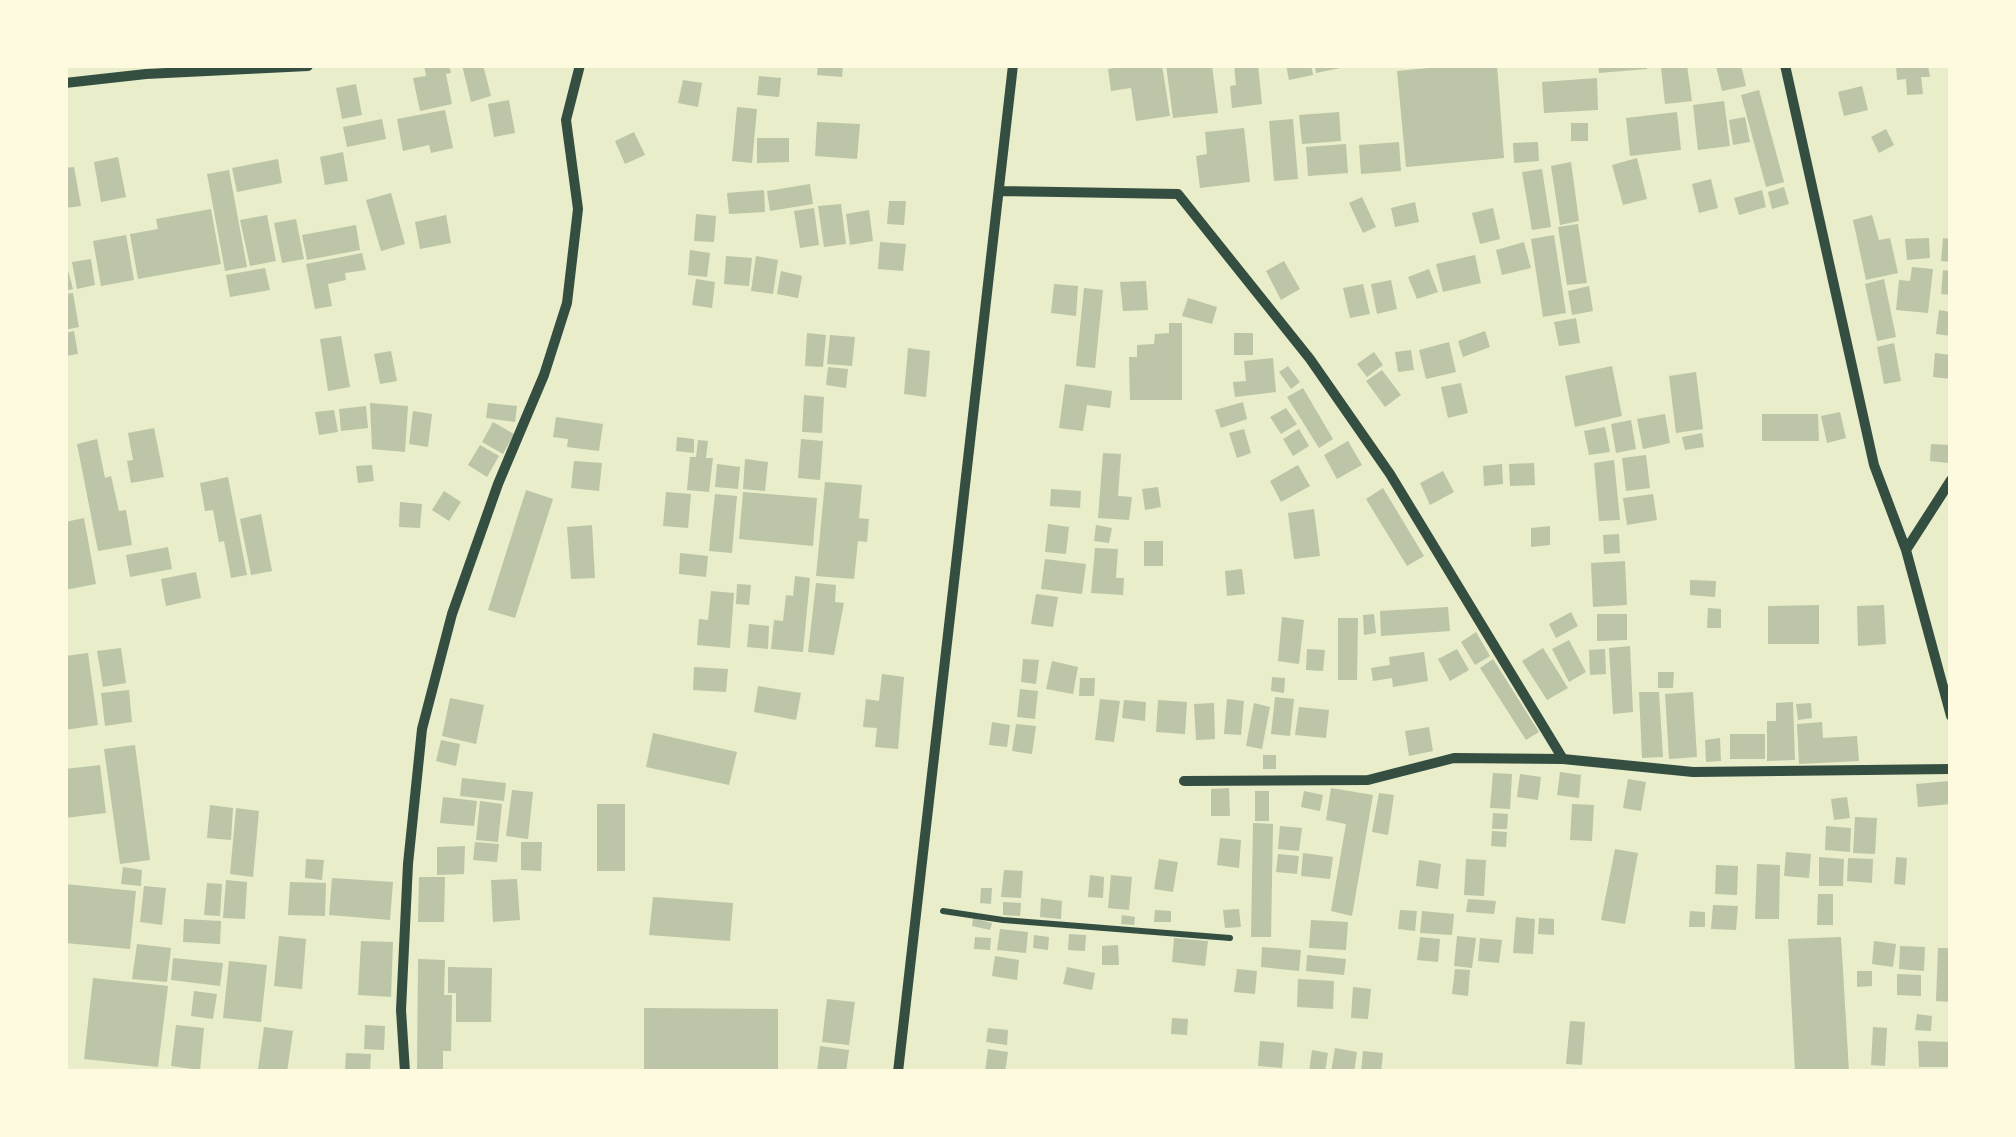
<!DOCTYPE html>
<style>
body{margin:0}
#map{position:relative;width:2016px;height:1137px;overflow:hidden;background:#e9edc9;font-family:"Space Grotesk",sans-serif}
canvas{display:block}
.frame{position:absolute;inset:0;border:68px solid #fefae0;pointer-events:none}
</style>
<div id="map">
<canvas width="2016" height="1137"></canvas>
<div class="frame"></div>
</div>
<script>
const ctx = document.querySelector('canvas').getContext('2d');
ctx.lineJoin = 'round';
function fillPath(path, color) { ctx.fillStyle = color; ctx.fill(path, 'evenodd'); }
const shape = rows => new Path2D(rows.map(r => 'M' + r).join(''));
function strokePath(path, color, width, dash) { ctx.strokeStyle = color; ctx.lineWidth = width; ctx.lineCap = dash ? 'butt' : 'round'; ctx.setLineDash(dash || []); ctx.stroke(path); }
const building = shape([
 [424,65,449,65,451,73,446,74,452,104,420,111,413,78,426,76],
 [462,65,483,65,491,96,471,102],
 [818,65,843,65,842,77,817,75],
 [1130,65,1162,65,1170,116,1136,121,1131,88,1111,91,1108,69],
 [1166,65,1212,65,1218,113,1173,118],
 [1234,65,1258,65,1262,104,1232,108,1230,86,1236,85],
 [1286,65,1311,65,1313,75,1289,80],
 [1315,65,1345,65,1345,67,1316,73],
 [1460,65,1497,65,1504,158,1406,167,1397,71],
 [1598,65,1647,65,1647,69,1599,73],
 [1687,65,1692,101,1665,104,1661,68],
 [1722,65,1741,65,1746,86,1722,91,1716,66],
 [1896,65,1928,65,1930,77,1921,77,1923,94,1907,95,1906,79,1897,80],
 [759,76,781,78,779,97,757,95],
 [1597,78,1598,110,1544,113,1542,82],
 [683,80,702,83,698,107,678,103],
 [356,84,362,115,342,119,336,88],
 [1862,86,1868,110,1844,116,1838,92],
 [1759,90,1784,182,1766,187,1741,95],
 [509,100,515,133,494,137,488,104],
 [1724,101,1730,146,1698,150,1693,105],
 [737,107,757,109,752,163,732,161],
 [445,110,453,148,431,153,429,145,403,151,397,119],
 [1339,112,1341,141,1302,144,1299,115],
 [1677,112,1681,150,1630,156,1626,118],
 [1745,117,1750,142,1733,145,1729,120],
 [382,119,386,139,347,147,343,127],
 [1293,119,1298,179,1274,181,1269,121],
 [817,122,860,124,857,159,815,156],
 [1571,123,1588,123,1588,141,1571,141],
 [1244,128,1250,182,1200,188,1196,156,1207,154,1205,132],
 [1886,129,1894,145,1879,153,1871,137],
 [634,132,645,155,625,164,615,141],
 [757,138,789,138,789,162,757,163],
 [1399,142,1401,171,1361,174,1359,145],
 [1538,142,1539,161,1514,163,1513,143],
 [1346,144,1348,173,1308,176,1306,147],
 [343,152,348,181,325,185,320,157],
 [118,157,126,197,101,202,94,162],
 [1637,158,1647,199,1623,205,1612,165],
 [278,159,282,183,237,192,232,168],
 [1571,162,1579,221,1560,225,1551,166],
 [74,167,81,206,65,208,65,168],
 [1542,169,1551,227,1532,230,1522,172],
 [229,170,247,267,225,271,207,174],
 [1711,179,1718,208,1699,213,1692,184],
 [810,184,813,204,770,211,767,191],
 [1784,187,1789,204,1772,209,1768,192],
 [764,190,765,212,729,214,727,193],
 [1762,190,1766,207,1739,215,1734,198],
 [391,193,405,244,381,251,366,200],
 [1362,197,1376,227,1363,233,1349,203],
 [889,201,906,201,904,225,887,224],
 [1415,202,1419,222,1395,227,1391,208],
 [841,204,846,244,824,247,818,206],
 [814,208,819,245,800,248,794,211],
 [1493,208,1500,239,1480,244,1472,213],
 [211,209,221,264,138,279,130,234,158,229,156,219],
 [869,210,873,241,850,245,846,214],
 [696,214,716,216,714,242,694,241],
 [267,215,276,261,250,266,240,220],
 [446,215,451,243,420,249,415,222],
 [1872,215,1879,240,1890,238,1898,273,1866,280,1853,220],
 [296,219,304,259,282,263,274,223],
 [1578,224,1587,283,1567,285,1558,227],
 [356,225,360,250,307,260,302,235],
 [126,235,134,280,101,286,93,241],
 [1554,235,1566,313,1543,317,1531,239],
 [1929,238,1930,258,1907,260,1905,239],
 [1943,238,1951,239,1951,262,1941,261],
 [880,242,906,244,903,271,878,269],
 [1524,242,1531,268,1502,275,1496,250],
 [690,250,710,253,707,277,688,275],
 [362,253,366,270,345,273,346,280,328,284,332,306,315,309,306,264],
 [1475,255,1481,283,1443,292,1436,264],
 [726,256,752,258,749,286,724,284],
 [756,256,778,260,773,294,751,291],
 [65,259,73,289,65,291],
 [91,259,95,285,77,289,72,262],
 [1284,261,1300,289,1281,300,1266,271],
 [1912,267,1933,269,1928,313,1896,310,1899,280,1910,281],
 [265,268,270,290,230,297,226,275],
 [1429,269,1438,292,1417,299,1408,277],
 [1943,270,1951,271,1951,295,1941,294],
 [781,271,802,276,798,298,777,294],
 [696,279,715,282,712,308,692,305],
 [1884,279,1896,337,1877,341,1865,284],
 [1391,280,1397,309,1377,314,1371,284],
 [1146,281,1148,310,1123,311,1120,282],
 [1054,284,1078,286,1076,316,1051,313],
 [1363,284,1370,314,1350,318,1343,288],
 [1589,286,1593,311,1572,315,1568,291],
 [1084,288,1103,290,1095,368,1076,366],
 [73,293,79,327,65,330,65,294],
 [1188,298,1217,307,1212,324,1182,316],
 [1939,310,1951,312,1951,336,1936,334],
 [1576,318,1580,343,1559,346,1554,322],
 [1169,323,1182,323,1182,400,1130,400,1129,357,1137,357,1137,345,1154,344,1155,334,1169,333],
 [74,331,78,354,65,356,65,333],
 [1485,331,1490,347,1463,357,1458,341],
 [807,333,826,335,823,367,805,366],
 [1234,333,1253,333,1253,355,1234,355],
 [830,335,855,337,852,366,827,364],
 [341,336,350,387,328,391,320,339],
 [1449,342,1456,372,1426,379,1419,350],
 [1894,343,1901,381,1884,384,1877,347],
 [908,348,930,351,926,397,904,394],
 [1411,350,1414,370,1398,372,1395,352],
 [391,351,397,381,380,384,374,354],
 [1374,352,1383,365,1367,377,1357,364],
 [1935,353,1951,355,1951,379,1933,377],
 [1273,358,1276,392,1235,397,1233,382,1246,381,1244,361],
 [1288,366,1300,382,1291,389,1279,372],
 [1612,366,1622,416,1575,427,1565,376],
 [828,367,848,369,846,388,826,385],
 [1382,370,1401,395,1385,407,1366,381],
 [1696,372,1703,429,1676,433,1669,376],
 [1461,383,1468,413,1448,418,1441,387],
 [1065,384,1112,391,1110,408,1087,405,1083,431,1059,428],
 [1303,388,1333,439,1319,448,1287,397],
 [804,395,824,397,822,433,802,432],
 [1243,402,1247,419,1221,428,1215,410],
 [370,403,408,406,405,452,372,449],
 [488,403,517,406,515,422,486,418],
 [366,406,368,428,341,431,339,409],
 [1286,408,1297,424,1281,434,1270,417],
 [334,410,338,432,319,435,315,412],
 [413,411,432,414,428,447,409,444],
 [1840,412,1846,438,1827,443,1821,416],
 [1665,414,1670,443,1643,449,1637,419],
 [1762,414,1818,414,1819,441,1762,441],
 [556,417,603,424,599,451,567,447,568,439,553,437],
 [1631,420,1636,449,1616,453,1611,424],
 [493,422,514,434,503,454,482,442],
 [1605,427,1610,452,1589,455,1584,431],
 [154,428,164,477,131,483,127,461,133,460,128,433],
 [1244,429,1251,453,1237,458,1229,433],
 [1299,429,1309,446,1293,456,1283,439],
 [1702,433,1704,447,1685,450,1682,437],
 [677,437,694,439,694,453,676,451],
 [97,439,105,478,111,476,119,511,126,510,132,545,98,551,77,444],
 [801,439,823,441,820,480,798,478],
 [698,440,708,441,706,458,713,458,709,492,687,490,690,457,696,457],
 [1348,441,1362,465,1337,479,1324,455],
 [1931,444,1949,445,1948,463,1930,461],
 [480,445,499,456,487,477,468,465],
 [1103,453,1121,454,1118,496,1132,497,1129,520,1098,518],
 [1646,455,1650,488,1626,491,1622,458],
 [745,459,768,462,765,491,743,489],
 [1614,460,1620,520,1599,521,1594,463],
 [574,461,602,463,599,491,571,488],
 [1534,463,1535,485,1510,486,1509,464],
 [717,464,740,467,738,489,715,487],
 [1502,464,1503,484,1484,486,1483,466],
 [372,465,374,481,358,483,356,466],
 [1298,465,1310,486,1281,502,1270,481],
 [1443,471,1454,492,1430,505,1420,483],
 [228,477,247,575,231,578,224,541,219,542,213,510,205,511,200,483],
 [825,482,862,485,859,518,869,519,867,542,858,541,854,579,816,576],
 [1158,487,1161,507,1145,510,1142,489],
 [1383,488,1424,556,1407,566,1366,499],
 [1051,489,1081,491,1080,508,1050,506],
 [526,490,553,499,515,618,488,610],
 [444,491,461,502,449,521,432,510],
 [666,492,691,494,688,528,663,526],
 [743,492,817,498,813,546,739,539],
 [715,494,737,496,732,553,709,551],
 [1653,494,1657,520,1627,525,1623,498],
 [400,502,422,504,420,528,399,527],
 [1314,509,1320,556,1294,559,1288,513],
 [261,514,272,571,251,575,240,519],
 [84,518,96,584,65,590,65,522],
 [1048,524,1069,527,1066,554,1045,552],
 [592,525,595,578,571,579,567,527],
 [1096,525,1112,528,1109,543,1094,541],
 [1550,526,1550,545,1531,547,1531,528],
 [1619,534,1620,553,1604,554,1603,535],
 [1144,541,1163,541,1163,566,1144,566],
 [168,547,172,569,130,577,126,555],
 [1095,548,1118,549,1116,578,1124,578,1123,595,1091,593],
 [680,553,708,556,706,577,679,574],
 [1045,559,1086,564,1082,594,1041,589],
 [1625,561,1627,605,1593,607,1591,563],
 [1242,569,1245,594,1227,596,1225,571],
 [196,572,201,598,166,606,161,579],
 [795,576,810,578,803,652,771,649,774,620,783,621,786,595,793,596],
 [1690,580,1716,581,1715,597,1690,595],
 [816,583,836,585,835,602,844,603,834,655,808,652],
 [737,584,751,585,749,605,736,604],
 [711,591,734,593,730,648,697,645,699,619,708,620],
 [1036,594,1058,597,1053,627,1031,624],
 [1819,605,1819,644,1768,644,1768,606],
 [1884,605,1886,644,1858,646,1857,606],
 [1448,607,1450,631,1381,636,1380,611],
 [1708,608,1721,609,1721,628,1707,628],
 [1571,612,1578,626,1556,638,1549,624],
 [1374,614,1376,633,1364,635,1363,615],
 [1597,614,1627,614,1627,640,1597,641],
 [1282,617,1304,620,1299,664,1278,661],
 [1338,618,1358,618,1357,680,1338,680],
 [749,624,769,626,768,649,747,647],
 [1476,632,1490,656,1475,665,1461,642],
 [1569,640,1586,672,1569,682,1552,649],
 [1630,646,1633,712,1613,714,1609,648],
 [121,648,126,683,103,687,97,651],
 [1543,648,1568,688,1547,700,1522,661],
 [1307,649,1325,650,1323,671,1306,670],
 [1457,649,1469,670,1450,681,1438,659],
 [1605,649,1606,674,1590,675,1589,650],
 [1424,652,1428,681,1393,687,1392,678,1373,681,1371,668,1390,665,1389,657],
 [88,653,98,725,65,730,65,656],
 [1023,659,1039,660,1036,684,1021,682],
 [1493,659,1539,732,1526,740,1480,668],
 [1052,661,1078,667,1073,694,1046,689],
 [694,667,728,669,726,692,693,690],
 [1658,672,1674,672,1673,688,1658,688],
 [882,674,904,677,898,749,875,747,877,728,863,727,866,699,879,701],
 [1272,677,1285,678,1284,693,1271,691],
 [1080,678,1095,678,1094,696,1079,696],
 [758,686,801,693,796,720,754,712],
 [1020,689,1038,691,1035,719,1017,717],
 [129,690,132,722,105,726,101,693],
 [1639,692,1659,692,1663,757,1642,758],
 [1693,692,1697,757,1669,759,1665,694],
 [1275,697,1294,699,1290,736,1271,734],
 [450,698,484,705,476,744,442,736],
 [1100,699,1120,701,1114,742,1095,740],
 [1227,699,1244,701,1241,735,1224,734],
 [1124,700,1146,702,1145,721,1122,718],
 [1158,700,1187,702,1185,734,1156,732],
 [1793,702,1795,760,1767,761,1767,721,1776,721,1776,703],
 [1214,703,1215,739,1196,740,1194,704],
 [1254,703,1270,707,1262,749,1246,746],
 [1811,703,1812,718,1798,720,1796,704],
 [1299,707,1329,710,1326,738,1295,735],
 [992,722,1010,725,1007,747,989,745],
 [1822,722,1823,738,1857,736,1859,761,1799,764,1797,724],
 [1016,724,1036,726,1032,754,1012,751],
 [1429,727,1433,751,1409,756,1405,731],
 [653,733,737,752,729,785,646,767],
 [1730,734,1765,734,1765,759,1730,759],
 [1720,738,1721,761,1706,762,1705,740],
 [441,740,460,744,456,766,436,761],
 [135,745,150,860,120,864,104,749],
 [1263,755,1276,755,1276,769,1263,769],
 [100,765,106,813,65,818,65,769],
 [1560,772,1581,775,1579,798,1557,795],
 [1493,773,1512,774,1510,809,1490,808],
 [1520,774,1541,777,1538,800,1517,797],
 [462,778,506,783,504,801,460,796],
 [1628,779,1646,782,1641,811,1623,808],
 [1949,781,1951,804,1918,807,1916,784],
 [1229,788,1230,816,1211,816,1211,789],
 [1331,788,1373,795,1352,916,1331,911,1346,824,1326,820],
 [512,790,533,792,528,839,506,836],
 [1255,791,1269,791,1269,821,1255,821],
 [1304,791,1323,795,1320,811,1301,807],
 [1379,793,1394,795,1388,835,1372,832],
 [443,797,477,801,474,826,440,823],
 [1847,797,1850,818,1834,820,1831,799],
 [480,801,502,804,498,842,476,840],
 [597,804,625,804,625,871,597,871],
 [1572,804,1594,805,1592,841,1570,840],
 [210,805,233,808,231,840,207,838],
 [236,808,259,811,253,877,230,874],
 [1493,813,1508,814,1507,829,1492,829],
 [1855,817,1877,818,1875,854,1853,853],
 [1253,823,1273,824,1271,937,1251,937],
 [1280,826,1302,828,1299,851,1278,849],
 [1826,826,1851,828,1850,852,1825,850],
 [1492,831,1507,832,1506,847,1491,846],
 [1220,838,1241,840,1239,868,1217,865],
 [475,842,499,844,497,862,473,860],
 [521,842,542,842,541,871,521,870],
 [465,846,464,874,437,875,437,847],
 [1615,849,1638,853,1625,924,1601,920],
 [1786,852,1811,854,1809,878,1784,876],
 [1303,853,1333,857,1330,879,1301,876],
 [1278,854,1299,856,1297,874,1276,872],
 [1819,857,1844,859,1843,886,1819,886],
 [1896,857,1907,858,1905,885,1894,884],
 [1848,858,1873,859,1872,883,1847,881],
 [306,859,324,860,322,880,305,878],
 [1159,859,1178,862,1173,892,1154,889],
 [1466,859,1486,860,1484,896,1464,895],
 [1419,860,1441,864,1438,889,1416,886],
 [1757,864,1780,865,1779,919,1755,919],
 [1716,865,1738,866,1737,895,1715,894],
 [123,867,142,870,141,886,121,884],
 [1004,870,1023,871,1021,898,1001,897],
 [1090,875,1104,877,1103,898,1088,897],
 [1111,875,1132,877,1129,910,1108,908],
 [419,877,445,877,444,922,418,922],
 [332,878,393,882,390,920,329,915],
 [517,879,520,920,493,922,491,880],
 [226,880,247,882,245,919,223,918],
 [290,882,326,883,325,916,288,915],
 [207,883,222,884,220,916,204,915],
 [65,884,136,891,130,949,65,943],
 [144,886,166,888,162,925,140,922],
 [981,888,992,888,991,904,980,903],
 [1818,894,1833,894,1833,925,1817,925],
 [653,897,733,903,730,941,649,935],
 [1041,898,1062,901,1061,919,1040,917],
 [1468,899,1496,901,1494,914,1466,912],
 [1003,902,1021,903,1020,916,1003,915],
 [1713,905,1738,906,1736,930,1711,929],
 [1239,909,1241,927,1225,928,1223,910],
 [1155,910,1171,911,1171,922,1154,922],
 [1400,910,1417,911,1415,931,1398,929],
 [1422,911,1454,914,1452,935,1420,933],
 [1690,911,1705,912,1705,927,1689,927],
 [1122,915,1135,917,1134,925,1121,924],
 [1516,917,1535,919,1533,954,1513,953],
 [973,918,992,923,990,930,972,926],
 [1539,918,1554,919,1554,935,1538,934],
 [184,919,221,921,220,944,183,942],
 [1311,920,1348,922,1346,950,1309,948],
 [1000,929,1028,932,1026,953,997,950],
 [1069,934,1086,935,1085,951,1068,950],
 [1034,935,1049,937,1048,950,1033,948],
 [279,936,306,939,302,989,274,986],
 [1457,936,1476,938,1472,968,1454,966],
 [975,937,991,938,990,950,974,949],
 [1420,937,1440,939,1438,962,1417,960],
 [1841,937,1849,1072,1795,1072,1788,939],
 [1174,938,1208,941,1205,966,1172,962],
 [1480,938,1502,940,1499,963,1478,961],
 [361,941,393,942,391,997,358,995],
 [1874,941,1896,944,1893,967,1872,964],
 [137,944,171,948,167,982,132,979],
 [1118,945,1119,965,1102,965,1102,946],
 [1900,946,1925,947,1924,971,1899,969],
 [1262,947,1301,950,1299,971,1261,967],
 [1938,948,1951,948,1951,1002,1936,1001],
 [1307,955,1346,959,1344,975,1306,971],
 [995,956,1019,960,1017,980,992,976],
 [173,958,223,963,220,986,171,980],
 [418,959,445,960,444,995,452,995,451,1051,443,1051,443,1072,417,1072],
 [229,961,267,965,261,1022,223,1018],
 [448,967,492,968,491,1022,456,1022,456,993,448,993],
 [1067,967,1095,973,1092,990,1063,984],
 [1237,969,1257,971,1255,994,1234,992],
 [1455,969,1470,970,1468,996,1452,994],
 [1857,971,1872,971,1872,986,1857,987],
 [1897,974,1921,975,1921,996,1897,995],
 [93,978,168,986,158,1067,84,1059],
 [1298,979,1334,981,1333,1009,1297,1007],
 [1353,987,1371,989,1368,1019,1351,1018],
 [194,991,217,994,213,1019,191,1016],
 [827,999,855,1002,849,1045,822,1042],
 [644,1008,778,1009,778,1072,644,1072],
 [1917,1014,1932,1016,1931,1031,1915,1030],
 [1172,1018,1188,1019,1187,1035,1171,1034],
 [1570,1021,1585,1022,1582,1065,1566,1064],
 [176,1025,204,1028,200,1070,171,1066],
 [365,1025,385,1026,384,1050,364,1049],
 [264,1027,293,1031,287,1072,258,1069],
 [1873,1027,1887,1028,1885,1066,1871,1065],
 [988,1028,1008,1030,1007,1045,986,1042],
 [1260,1041,1284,1043,1282,1068,1258,1066],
 [1918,1041,1951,1042,1951,1067,1919,1067],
 [820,1046,849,1050,846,1072,817,1072],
 [1335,1048,1357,1052,1354,1072,1331,1072],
 [988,1049,1008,1052,1005,1072,985,1072],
 [1312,1050,1328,1053,1325,1072,1309,1072],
 [1363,1051,1383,1053,1381,1072,1361,1072],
 [346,1053,371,1054,370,1072,345,1072]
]);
const path = shape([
 [943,911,1003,920,1230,938]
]);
const minor = shape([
 [1785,65,1874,465,1906,550,1951,716],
 [65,83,146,74,308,66],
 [999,191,1178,194,1310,359,1390,474,1563,759],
 [1906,550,1951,480],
 [1184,781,1368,780,1454,758,1563,759,1693,772,1951,769],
 [405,1072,401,1010,408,864,422,729,452,614,498,484,544,375,567,303,578,209,566,120,580,65],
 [898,1072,1013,65]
]);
fillPath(building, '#bcc5a7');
strokePath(path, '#344e41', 6);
strokePath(minor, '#344e41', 10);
</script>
